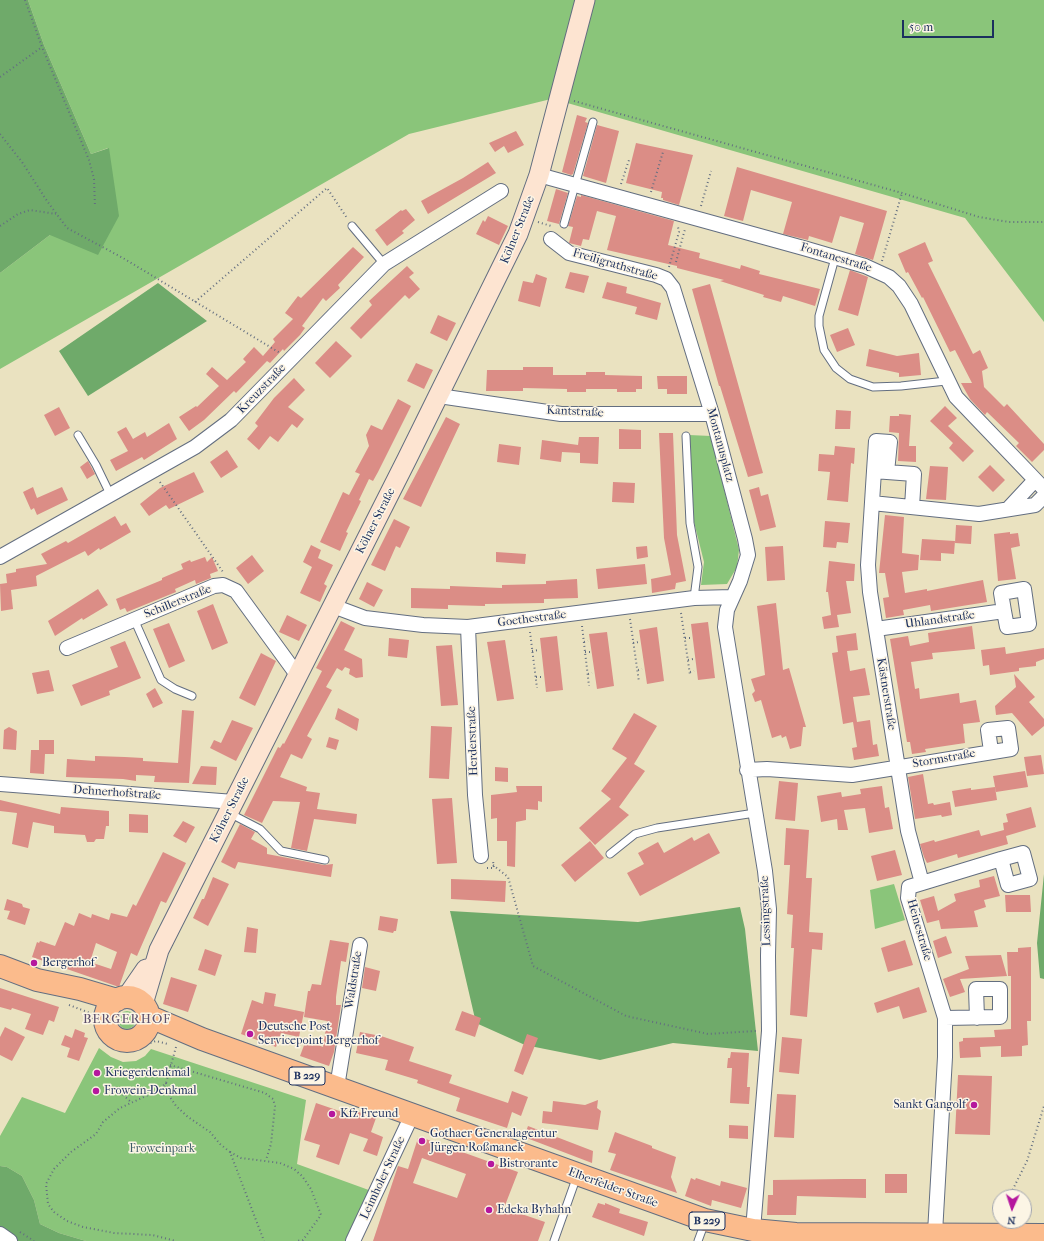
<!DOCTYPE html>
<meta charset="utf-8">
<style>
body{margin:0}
#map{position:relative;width:1044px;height:1241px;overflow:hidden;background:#eae2c0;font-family:"IM FELL French Canon",serif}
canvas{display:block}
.north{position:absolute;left:992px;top:1189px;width:40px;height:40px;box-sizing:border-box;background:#fcf5e5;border:1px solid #a2a6af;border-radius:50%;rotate:183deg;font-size:11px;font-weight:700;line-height:16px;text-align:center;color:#1b2f5e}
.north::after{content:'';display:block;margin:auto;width:14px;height:18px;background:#b5179e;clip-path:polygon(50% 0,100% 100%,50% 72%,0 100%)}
.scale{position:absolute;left:902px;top:20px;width:92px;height:18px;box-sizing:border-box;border:2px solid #1b2f5e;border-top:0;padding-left:5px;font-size:12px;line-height:14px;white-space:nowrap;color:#1b2f5e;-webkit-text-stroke:3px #fcf5e5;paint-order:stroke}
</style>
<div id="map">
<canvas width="1044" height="1241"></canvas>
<div class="north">N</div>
<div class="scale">50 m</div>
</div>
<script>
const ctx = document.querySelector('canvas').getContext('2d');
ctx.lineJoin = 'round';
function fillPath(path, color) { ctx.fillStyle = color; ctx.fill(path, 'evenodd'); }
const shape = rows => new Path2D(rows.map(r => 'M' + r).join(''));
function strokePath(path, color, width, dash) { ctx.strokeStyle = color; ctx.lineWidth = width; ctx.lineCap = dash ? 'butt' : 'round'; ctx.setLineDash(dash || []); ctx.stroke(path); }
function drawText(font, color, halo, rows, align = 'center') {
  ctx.font = font + ' "IM FELL French Canon",serif'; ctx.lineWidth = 3; ctx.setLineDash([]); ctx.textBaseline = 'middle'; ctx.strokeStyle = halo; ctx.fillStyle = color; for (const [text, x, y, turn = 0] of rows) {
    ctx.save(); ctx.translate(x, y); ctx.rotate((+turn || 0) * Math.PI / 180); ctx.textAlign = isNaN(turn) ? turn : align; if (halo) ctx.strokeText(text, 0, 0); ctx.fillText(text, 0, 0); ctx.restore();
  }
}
const green = shape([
 [28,0,577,0,551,99,409,134,0,369,0,273,50,235,108,148,91,154,44,45],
 [592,0,1044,0,1044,322,965,218,564,102],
 [689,435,711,436,739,550,737,567,727,584,701,585,704,562,694,522],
 [894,884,905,920,875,929,870,890],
 '118 1020a9 9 0 1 1 18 0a9 9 0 1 1-18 0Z',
 [99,1048,111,1057,123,1062,136,1061,145,1056,151,1049,306,1100,297,1164,377,1193,350,1241,86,1241,59,1233,40,1224,34,1200,22,1176,7,1167,0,1166,0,1136,22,1097,65,1113]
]);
const forest = shape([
 [0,0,28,0,44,45,91,154,109,148,119,216,98,255,50,235,0,273],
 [158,283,207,321,88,396,59,351],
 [1044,874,1044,979,1040,978,1037,943],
 [740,907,745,929,758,1051,673,1043,600,1060,525,1045,476,1023,450,911,638,922],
 [0,1166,7,1167,22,1176,34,1200,40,1224,59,1233,86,1241,0,1241]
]);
const building = shape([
 [577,115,587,118,585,122,588,123,573,174,571,175,562,172],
 [597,125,619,131,606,183,583,176],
 [516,131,524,145,508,153,504,146,495,152,489,143],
 [636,143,693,155,679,205,663,200,663,198,661,198,662,192,626,183],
 [488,162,496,173,428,214,421,201,463,178],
 [737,167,887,211,873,260,855,254,864,223,840,216,832,243,809,236,808,240,783,234,792,202,751,190,743,221,724,216],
 [556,189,568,193,559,224,547,221],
 [581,195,674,221,668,245,700,253,699,258,740,269,741,265,760,271,759,274,820,289,815,306,783,296,781,302,763,297,764,295,720,281,724,280,677,268,677,266,607,250,616,216,597,211,589,240,583,239,581,246,569,243,573,227,568,226,577,196,581,197],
 [406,209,415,220,402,231,404,233,387,246,375,230,401,210,402,211],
 [488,216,508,226,499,245,476,234,483,220,485,222],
 [925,242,933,261,928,263,973,354,980,350,988,368,982,371,984,387,1004,407,1007,404,1044,444,1044,450,1032,462,1016,446,1019,443,987,412,985,415,970,399,961,383,972,383,955,350,950,352,923,297,922,298,908,272,906,273,898,254],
 [353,247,364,257,338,285,340,288,326,301,323,298,302,326,305,328,300,335,284,351,283,349,270,363,267,361,236,393,234,391,204,420,189,431,179,417,196,406,197,407,219,386,206,374,212,367,227,380,246,362,243,359,254,347,263,356,275,342,273,339,293,319,285,313,298,296,301,298],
 [407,266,414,273,409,277,420,289,409,299,405,295,361,339,350,328,372,305,369,301],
 [850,270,868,277,858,316,838,310],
 [570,272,589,276,584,293,565,288],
 [536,274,547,278,540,307,518,301,523,281,533,283],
 [607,282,627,287,626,293,661,303,657,320,635,314,637,307,602,298],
 [710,284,763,473,748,477,720,386,719,386,692,289],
 [438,315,456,323,447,341,430,333],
 [848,328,855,345,837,352,830,335],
 [336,341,352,356,330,378,315,363],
 [869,349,897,356,919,353,921,375,899,377,899,373,866,366],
 [416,363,433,370,424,389,407,381],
 [523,367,553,367,553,375,586,375,586,372,605,372,605,375,642,376,642,389,636,389,636,392,617,392,617,389,586,389,586,392,567,392,567,389,523,388,523,391,486,391,487,370,523,370],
 [657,376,687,376,687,394,667,394,667,389,658,389],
 [294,378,305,390,288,407,304,419,297,428,292,424,278,442,270,436,259,450,247,439,258,426,255,423,274,398],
 [398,399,411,406,378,472,373,481,369,479,359,500,361,501,346,532,348,533,340,551,320,542,343,492,349,495,360,474,355,472,369,446,366,435,371,425,382,430],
 [945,406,957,418,948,426,974,451,963,462,949,448,953,443,930,421],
 [59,407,70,428,55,436,44,415],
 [836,410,851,411,850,429,835,429],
 [899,414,911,415,909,446,916,446,916,462,898,461,899,433,889,432,890,416,899,416],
 [446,417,460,424,421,507,403,499],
 [169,423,177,439,144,460,142,457,116,471,110,460,128,451,117,432,126,427,133,439,145,432,147,437],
 [619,429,641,430,641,449,619,449],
 [659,433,673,433,677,535,686,581,676,583,675,589,652,593,651,579,671,575,664,538],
 [579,437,599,437,598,464,580,463,580,453,562,452,561,462,540,459,542,440,578,445],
 [499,444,521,447,519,465,497,462],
 [835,446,855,448,854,464,851,463,848,502,827,500,830,472,818,471,819,454,834,455],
 [227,450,238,467,221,478,210,462],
 [88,461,95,474,87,479,80,467],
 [990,465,1005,480,993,492,978,477],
 [930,466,948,467,946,500,926,499],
 [194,472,204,492,169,509,166,505,149,516,140,504,160,488],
 [613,482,635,483,634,503,612,502],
 [33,487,37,498,62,487,68,500,37,515,34,508,31,510,23,492],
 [759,487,761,496,768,494,776,527,760,531,749,490],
 [885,515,904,517,902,553,919,555,918,570,902,572,905,593,927,589,927,591,983,580,987,602,931,611,930,605,903,610,904,615,886,618,883,598,889,597,885,573,879,573],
 [115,516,121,526,126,523,131,532,100,550,99,548,88,556,85,551,36,576,37,586,11,590,13,609,1,611,0,584,7,583,6,574,16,572,16,569,47,564,41,554,66,541,68,543],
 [394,519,410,527,400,548,396,546,385,571,371,565],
 [825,521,850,523,848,543,837,542,836,548,823,547],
 [956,525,972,526,971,544,955,543],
 [1010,532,1010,534,1018,533,1020,546,1011,548,1016,579,998,581,994,534],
 [922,539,955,541,954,554,941,553,941,561,920,560],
 [311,545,321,550,318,558,333,565,324,584,327,586,320,602,300,593,312,567,303,562],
 [647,546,648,557,637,559,636,547],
 [783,546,785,580,767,581,765,547],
 [496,552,526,554,525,564,496,562],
 [252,555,264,571,248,584,236,568],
 [205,557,207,562,212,557,218,571,210,574,211,578,196,584,195,580,175,589,176,592,127,612,125,608,120,610,116,599,162,580,162,578,183,569,181,564,190,560,191,562],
 [829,561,855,564,854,581,846,581,851,613,837,615,839,627,824,629,822,617,831,615,828,592,826,592],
 [645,564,647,584,598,589,596,569],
 [577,579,578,598,544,599,544,603,485,604,485,606,448,605,448,609,411,608,411,588,450,589,450,586,502,588,502,585,546,584,546,581],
 [367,582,383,590,374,607,359,599],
 [98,589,108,605,83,620,82,618,55,636,48,621],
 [776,603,783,670,789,668,806,727,803,727,801,746,790,749,786,736,782,738,781,735,772,738,761,700,755,702,752,694,755,691,751,679,765,675,757,606],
 [213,604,228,643,212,650,197,611],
 [287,615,307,625,299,641,279,632],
 [341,621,355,628,344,650,362,659,363,677,356,678,349,674,350,669,345,667,342,671,337,668,326,687,332,690,307,736,312,739,302,759,291,754,280,777,307,787,306,791,320,793,317,809,357,814,356,824,314,819,307,851,291,848,300,802,273,801,262,823,244,815,278,747,280,748,283,743,284,744,322,671,316,668],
 [708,622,715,678,698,680,691,624],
 [169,623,185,661,169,668,153,629],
 [972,626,975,649,932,653,933,659,911,662,915,689,919,688,920,699,959,693,960,703,976,700,980,722,963,724,965,743,925,749,926,752,912,754,910,742,907,742,890,639,908,636,910,646,929,642,928,633],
 [657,627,664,681,647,684,639,630],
 [607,632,614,686,597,689,589,634],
 [856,633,858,650,847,651,850,671,865,668,870,695,853,697,857,722,870,720,873,745,877,744,879,756,854,760,852,748,857,747,853,722,843,724,832,653,838,652,836,636],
 [557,636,563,690,546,692,540,638],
 [389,638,409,640,407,658,388,656],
 [505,640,514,699,497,701,487,642],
 [125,641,141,678,109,691,110,695,81,706,72,685,118,667,110,647],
 [452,645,458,705,441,706,436,646],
 [1005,647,1006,654,1044,648,1044,659,1036,662,1036,666,1019,668,1019,671,990,675,989,665,983,666,981,650],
 [261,653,276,661,255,706,239,698],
 [49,670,54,691,37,694,32,673],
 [1014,674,1035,697,1029,702,1044,719,1044,726,1032,736,1012,713,996,715,995,706,1016,687],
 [155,688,163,703,153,708,146,694],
 [338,708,359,719,357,731,335,719],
 [182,710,194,711,189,783,154,782,155,776,136,775,136,781,123,779,66,777,67,759,95,761,95,756,125,757,143,758,143,761,178,763],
 [634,713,657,726,634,764,645,771,619,807,629,815,595,845,579,828,611,799,601,791,627,758,612,749],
 [232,720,253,728,236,761,210,748,214,740,221,743],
 [431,726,452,727,449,779,429,778],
 [9,727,17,731,16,750,3,749,4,730],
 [329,737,339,740,336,750,326,747],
 [39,740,54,740,54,754,45,754,44,774,30,773,31,750,39,750],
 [1041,755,1044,774,1027,776,1024,757],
 [201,766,217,767,216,785,192,784],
 [495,767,508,768,508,782,495,781],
 [1025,771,1028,787,996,792,993,776],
 [923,774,928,804,933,803,934,805,950,802,952,815,942,817,941,815,915,819,908,777],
 [779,781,798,783,795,821,775,819],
 [516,786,542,786,542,802,538,801,538,810,526,809,526,820,516,822,515,867,507,866,507,841,497,841,497,818,491,819,491,795,517,792],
 [882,786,885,808,889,807,893,829,869,833,865,808,844,810,848,830,838,830,837,819,821,822,817,796,841,792,842,797,861,794,860,789],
 [995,787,997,800,955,807,952,791,971,788,971,790],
 [452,798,457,863,437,864,432,799],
 [0,800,60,814,61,807,109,811,109,826,106,826,104,839,96,839,94,842,87,842,85,835,54,833,54,826,33,822,28,848,12,844,17,813,0,811],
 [1031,807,1036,827,1006,836,1008,844,958,858,957,854,927,863,924,857,920,844,934,840,935,842,979,830,981,836,1004,830,1003,823,1008,822,1006,814],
 [129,814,148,815,148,833,129,832],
 [183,821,195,827,186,843,173,836],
 [240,824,255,832,251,839,267,848,267,854,324,865,333,864,331,877,238,862,235,869,221,862],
 [786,828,809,830,806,878,812,878,809,932,823,933,822,950,812,949,807,1017,790,1015,794,948,791,948,793,915,787,914,790,865,784,865],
 [709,833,720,853,640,896,627,873,644,864,638,853,658,842,664,853,692,837,694,841],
 [590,841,604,858,575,882,561,865],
 [895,850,902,875,877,881,871,856],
 [163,852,186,863,166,903,161,901,137,956,131,953,119,987,32,957,37,942,39,943,40,941,55,946,65,922,74,926,79,913,91,918,92,914,109,920,111,913,127,917,133,904,136,906],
 [96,943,117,952,111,969,90,962],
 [994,876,1000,896,984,900,986,907,974,911,978,927,941,929,939,920,927,923,920,900,934,896,938,911,956,901,954,894,980,887,979,880],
 [213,877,229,884,208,926,193,918,202,899,204,899],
 [451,879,506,881,505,902,451,899],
 [1005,895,1030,895,1031,912,1006,912],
 [7,899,22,904,23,907,30,909,25,925,7,919,10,911,4,910],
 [380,916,398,919,396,931,394,931,393,933,378,930],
 [247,927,258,929,256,953,244,952],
 [946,936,952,953,938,958,933,941],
 [330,940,349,943,346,962,341,961,336,997,336,1005,341,1005,334,1052,329,1066,300,1056,306,1040,323,1047,327,1021,304,1017,308,991,310,991,312,984,321,985],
 [905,940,913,965,888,972,881,948],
 [1031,947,1031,1021,1027,1021,1028,1045,1022,1046,1022,1056,1001,1057,1001,1046,980,1047,981,1057,960,1058,959,1042,963,1041,963,1038,995,1037,994,1030,1011,1029,1011,976,1008,976,1007,952,1018,952,1018,948],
 [205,949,222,955,215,976,198,970],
 [1001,955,1007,976,960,979,965,992,950,997,943,979,969,969,965,956],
 [365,967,380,971,376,991,362,988],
 [171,977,197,985,188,1012,163,1004],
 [919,987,927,1012,903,1019,899,1006,877,1013,874,1003],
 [0,988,59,1007,54,1022,49,1020,43,1035,25,1029,31,1014,12,1008,11,1010,0,1007],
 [265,992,276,994,274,1006,304,1012,299,1037,281,1033,276,1047,241,1034,252,1000,263,1004],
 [462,1011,481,1018,475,1037,455,1030],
 [5,1027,25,1037,12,1061,0,1055,0,1037],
 [75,1029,85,1033,84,1037,88,1038,79,1061,67,1057,70,1048,61,1045,65,1035,72,1038],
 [360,1032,381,1036,414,1047,409,1061,452,1075,449,1083,508,1103,512,1091,528,1097,521,1116,512,1112,507,1128,456,1111,460,1098,417,1083,418,1080,385,1070,388,1060,356,1053],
 [527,1034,538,1038,523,1075,514,1071],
 [782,1037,802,1039,799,1074,779,1072],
 [731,1052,749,1053,747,1087,750,1087,749,1104,730,1103,732,1068,727,1068,728,1058,730,1058],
 [958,1075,992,1076,990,1135,955,1134],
 [777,1094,796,1095,794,1138,774,1137],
 [598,1100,597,1108,601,1111,598,1130,542,1123,543,1111,552,1112,553,1101,585,1105],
 [316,1103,354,1116,356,1111,376,1118,371,1132,383,1137,377,1156,363,1151,368,1139,350,1133,339,1165,316,1157,320,1145,304,1140],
 [729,1125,748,1126,748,1139,729,1138],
 [528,1126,593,1151,592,1163,524,1137],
 [615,1132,652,1146,652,1148,676,1157,671,1177,677,1193,610,1170,616,1154,608,1152],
 [418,1138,422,1139,423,1138,518,1172,504,1208,545,1222,538,1241,373,1241,398,1166,408,1169],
 [422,1158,466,1174,457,1198,413,1183],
 [885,1174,907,1174,907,1193,885,1193],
 [691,1178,695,1180,696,1178,720,1186,721,1181,747,1188,741,1208,712,1200,711,1206,685,1196],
 [844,1179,866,1179,866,1198,797,1196,796,1215,767,1215,768,1195,773,1195,773,1180],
 [598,1203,605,1205,605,1203,620,1209,619,1213,648,1222,644,1236,592,1217]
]);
const path = shape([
 [25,0,42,47,89,160,94,179,95,207],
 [0,77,42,47],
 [574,101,902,193,979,217,1009,222,1044,222],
 [0,134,22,162,47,201,67,228,123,258,280,353],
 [621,184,629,160],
 [651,192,663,152],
 [701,206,711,171],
 [538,222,551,226],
 [0,226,18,214,30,210,56,214],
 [882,261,902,193],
 [676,262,685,229],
 [669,267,679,232,678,227],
 [195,302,327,188,347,218],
 [160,482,223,572],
 [681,613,690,675],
 [630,619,639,682],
 [582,626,589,686],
 [530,632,537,688],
 [685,638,690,638],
 [584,642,588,641],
 [633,643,639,642],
 [532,651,539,650],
 [585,652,590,652],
 [688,660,693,659],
 [638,670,642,669],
 [690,672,694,671],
 [588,674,592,673],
 [536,677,542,677],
 [493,865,508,877,533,966,626,1016,708,1034,756,1031],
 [487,868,494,868,493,861],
 [69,1005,90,1013,105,1042,110,1047,130,1050,156,1041,168,1044],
 [176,1047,166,1083,159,1090,120,1108,103,1122,96,1134,71,1152,54,1169,46,1184,48,1204,54,1212,67,1221,83,1227,114,1233,152,1235,176,1241],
 [170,1065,265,1093,273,1099,275,1106,271,1144,266,1160],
 [166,1083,168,1094,176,1106,188,1117,210,1132,220,1144,230,1152,264,1241],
 [114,1087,131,1102],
 [230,1152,241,1158,280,1163,294,1169,302,1176,311,1189,321,1215,303,1240,296,1241],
 [1009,1197,1027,1161,1044,1106],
 [20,1232,34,1241]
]);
const lane = shape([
 [564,224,593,122],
 [352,226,384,264],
 [835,258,819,316,819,326,824,350,836,368,850,379,873,387,901,386,946,381],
 [78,435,96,465,111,496],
 [686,436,690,523,698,567,694,598],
 [134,619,161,680,175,689,192,696],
 [229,813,260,829,281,851,325,860],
 [610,854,635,834,657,828,755,813],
 [554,1241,577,1176],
 [698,1241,705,1222]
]);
const street = shape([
 [539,175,807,249,865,266,889,277,899,286,911,304,956,397,1044,489],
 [551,239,569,253,656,275,666,279,673,288,712,414,745,539,748,555,740,581,727,610,725,627,765,871,769,909,768,956,769,1031,753,1230],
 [439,396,561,414,712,414],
 [874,471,887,472,890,442,876,441,874,471,868,565,870,592,908,831,922,883],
 [887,472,914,474,912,507],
 [872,503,979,514,1035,505,1044,496],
 [1008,509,1035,480],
 [0,557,195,447,231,420,384,264,501,191],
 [333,606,365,618,423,625,468,627,694,598,732,597],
 [468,627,475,795,481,856],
 [876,629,1004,611,1007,627,1029,624,1024,589,1001,593,1004,611],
 [67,648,214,586,223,585,236,591,298,676],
 [747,770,767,769,852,775,1011,749,1008,728,988,730,991,751],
 [0,784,234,802],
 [945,1018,1000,1017,1000,989,976,989,977,1018],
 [337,1087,360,945],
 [935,1233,945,1057,945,1018,908,898,909,887,1001,859,1008,885,1030,879,1023,853,1001,859],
 [0,1234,10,1241],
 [353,1241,412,1115]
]);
const secondary = shape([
 [126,998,146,969],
 [143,1004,159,950,407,459,518,234,539,175,585,0]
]);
const primary = shape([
 [0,966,37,980,80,989,117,1000],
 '105 1019a22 22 0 1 1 44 0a22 22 0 1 1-44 0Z',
 [148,1016,202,1039,705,1220,753,1230,796,1234,1044,1235]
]);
const markers = [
 [34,963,4,"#b5179e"],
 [250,1034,4,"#b5179e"],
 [97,1073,4,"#b5179e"],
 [96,1091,4,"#b5179e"],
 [974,1105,4,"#b5179e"],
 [332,1114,4,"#b5179e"],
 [422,1141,4,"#b5179e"],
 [491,1164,4,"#b5179e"],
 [489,1210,4,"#b5179e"]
];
const shields = [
 [307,1076,36],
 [707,1221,36]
];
const shieldNames = [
 ["B 229",307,1076],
 ["B 229",707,1221]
];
const streetNames = [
 ["Kölner Straße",518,230,-68],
 ["Fontanestraße",836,258,17],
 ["Freiligrathstraße",615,265,16],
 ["Kreuzstraße",262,389,-46],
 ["Kantstraße",575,412,3],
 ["Montanusplatz",720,445,75],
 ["Kölner Straße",376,521,-63],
 ["Schillerstraße",178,602,-22],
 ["Goethestraße",532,619,-7],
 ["Uhlandstraße",940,620,-8],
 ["Kästnerstraße",886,694,81],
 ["Herderstraße",473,741,-92],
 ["Stormstraße",944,759,-10],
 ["Dehnerhofstraße",117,793,4],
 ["Kölner Straße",230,810,-63],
 ["Lessingstraße",766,911,-92],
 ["Heinestraße",919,930,74],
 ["Waldstraße",354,980,-81],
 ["Leimholer Straße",383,1178,-65],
 ["Elberfelder Straße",613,1188,20]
];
const poiNames = [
 ["Bergerhof",42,963],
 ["Deutsche Post",258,1027],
 ["Servicepoint Bergerhof",258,1041],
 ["Kriegerdenkmal",105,1073],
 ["Frowein-Denkmal",104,1091],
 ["Sankt Gangolf",966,1105,"right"],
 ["Kfz Freund",340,1114],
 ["Gothaer Generalagentur",430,1134],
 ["Jürgen Roßmanek",430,1148],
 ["Bistrorante",499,1164],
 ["Edeka Byhahn",497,1210]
];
const parkNames = [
 ["Froweinpark",162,1149]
];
const neighbourhoodNames = [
 ["BERGERHOF",127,1020]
];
fillPath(green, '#8ac57a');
fillPath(forest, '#6faa6a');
fillPath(building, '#db8d86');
strokePath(lane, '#636e80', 9);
strokePath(street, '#636e80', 16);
strokePath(secondary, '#636e80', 21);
strokePath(primary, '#636e80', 24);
strokePath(path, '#636e80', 2, [1, 3]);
strokePath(lane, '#fff', 7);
strokePath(street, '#fff', 14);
strokePath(secondary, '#fde4d1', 19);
strokePath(primary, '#fbbb8c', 22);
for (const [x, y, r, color] of markers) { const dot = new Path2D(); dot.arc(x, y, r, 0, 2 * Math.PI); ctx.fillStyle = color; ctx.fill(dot); strokePath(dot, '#fcf5e5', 1.5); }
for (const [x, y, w] of shields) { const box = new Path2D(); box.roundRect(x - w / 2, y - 9, w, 18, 3); ctx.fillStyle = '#fcf5e5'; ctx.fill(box); strokePath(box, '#1b2f5e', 1); }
drawText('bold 11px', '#1b2f5e', null, shieldNames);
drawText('12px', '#1b2f5e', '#fcf5e5', streetNames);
drawText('12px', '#1b2f5e', '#fcf5e5', poiNames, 'left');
drawText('12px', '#3c5c66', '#fcf5e5', parkNames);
ctx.letterSpacing = '1px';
drawText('13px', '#5e506c', '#fcf5e5', neighbourhoodNames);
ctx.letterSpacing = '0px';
</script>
